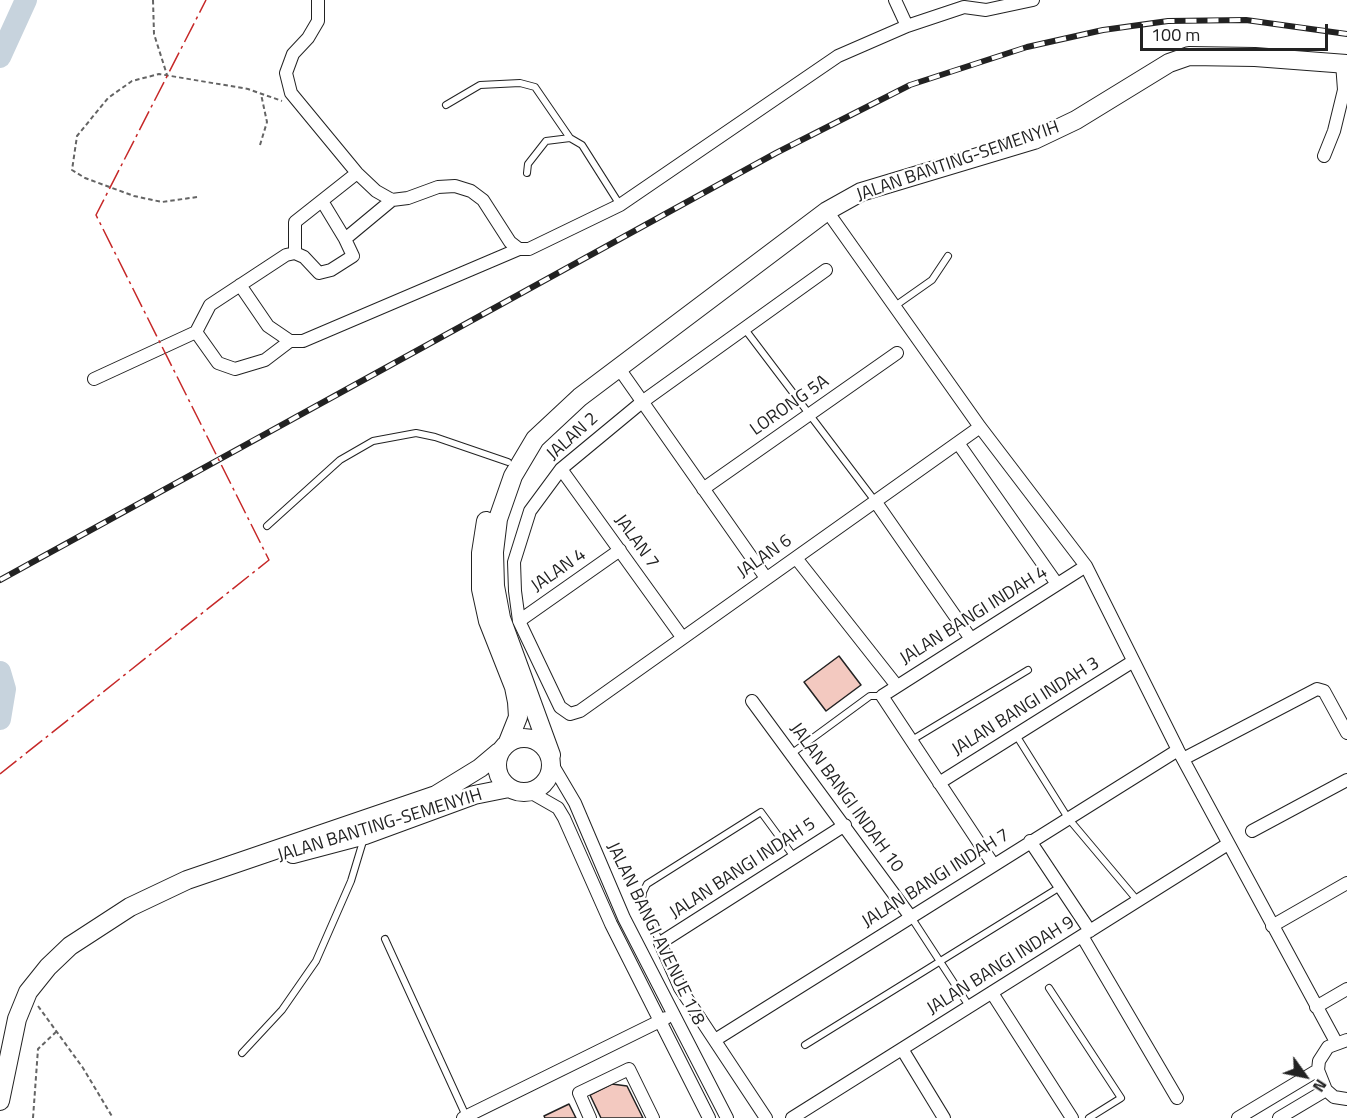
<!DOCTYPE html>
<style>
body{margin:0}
#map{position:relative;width:1347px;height:1118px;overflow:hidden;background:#fff;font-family:"Titillium Web",sans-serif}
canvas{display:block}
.north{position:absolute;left:1275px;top:1046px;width:60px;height:60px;-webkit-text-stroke:4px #fff;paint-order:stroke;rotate:123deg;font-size:16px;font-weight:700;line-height:24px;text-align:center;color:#222}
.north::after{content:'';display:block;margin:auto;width:21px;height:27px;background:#222;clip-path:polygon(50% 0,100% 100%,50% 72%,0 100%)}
.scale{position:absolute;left:1140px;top:24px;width:188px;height:27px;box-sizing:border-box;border:3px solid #222;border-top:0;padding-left:8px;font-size:18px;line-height:21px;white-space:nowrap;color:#222;-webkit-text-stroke:4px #fff;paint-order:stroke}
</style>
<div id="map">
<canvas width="1347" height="1118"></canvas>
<div class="north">N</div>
<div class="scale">100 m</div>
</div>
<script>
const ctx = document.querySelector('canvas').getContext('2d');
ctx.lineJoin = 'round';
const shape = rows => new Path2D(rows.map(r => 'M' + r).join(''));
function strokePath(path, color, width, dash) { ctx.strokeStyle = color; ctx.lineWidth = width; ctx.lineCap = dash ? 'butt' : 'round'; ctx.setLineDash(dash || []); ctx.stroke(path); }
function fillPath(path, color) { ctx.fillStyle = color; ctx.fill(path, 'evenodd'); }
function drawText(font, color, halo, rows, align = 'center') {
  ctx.font = font + ' "Titillium Web",sans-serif'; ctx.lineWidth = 4.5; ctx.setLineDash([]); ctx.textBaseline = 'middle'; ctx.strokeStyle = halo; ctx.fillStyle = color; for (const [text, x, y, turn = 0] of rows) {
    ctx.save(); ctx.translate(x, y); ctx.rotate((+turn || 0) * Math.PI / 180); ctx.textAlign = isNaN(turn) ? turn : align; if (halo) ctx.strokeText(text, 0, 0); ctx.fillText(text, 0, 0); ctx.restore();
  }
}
const river = shape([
 [0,57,26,0],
 [0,672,5,689,0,719]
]);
const building = shape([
 [839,656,861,685,826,711,804,682,839,656],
 [612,1084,627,1086,643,1118,601,1118,590,1095,612,1084],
 [569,1104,576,1118,545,1118,544,1116,569,1104]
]);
const path = shape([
 [153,0,154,34,167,75],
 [260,145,267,122,261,94],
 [197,197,162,202,134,196,85,178,72,170,77,136,108,98,132,81,159,74,248,89,282,101],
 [38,1006,83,1068,113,1118],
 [33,1118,38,1049,57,1031]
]);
const lane = shape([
 [446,105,480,85,520,83,535,87,570,138],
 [527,173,528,164,546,141,570,138,582,145,620,205],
 [895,306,932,280,948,256],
 [744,328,875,501],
 [267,526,340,460,373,441,416,433,435,437,508,462],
 [1016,735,1068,818,1137,900],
 [912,740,1028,670],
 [791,754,870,696,882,696],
 [911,917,969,1006],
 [385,939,466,1116],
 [660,943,642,900,643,892,647,884,761,812,794,857],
 [1049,988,1121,1098,1089,1118],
 [805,1045,1060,887],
 [242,1053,282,1010,316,961,351,881,364,838]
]);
const street = shape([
 [318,0,318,21,308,38,293,54,286,73,291,93,357,173,376,191,392,200,408,198,438,187,455,186,471,191,483,200,510,242,519,249,529,249,620,205,838,56,907,26,964,7,986,10,1033,0],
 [895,0,907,26],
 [1324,156,1334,131,1344,90,1342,63],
 [322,201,345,239,392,200],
 [827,211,980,427,1086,566,1178,750,1336,1042],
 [295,253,295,222,357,173],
 [826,270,642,402,561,469,530,511,514,562,515,591,519,621,560,707,570,714,580,711,980,427],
 [240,285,268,326,290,341,303,341,519,249],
 [196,332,218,363,235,369,265,360,290,341],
 [618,367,766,578],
 [94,379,196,332,210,305,286,255,295,253,304,257,319,273,331,270,353,256,345,239],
 [958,443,1057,584],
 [561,469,682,637],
 [703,489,897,353],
 [875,501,971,639],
 [796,558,897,686],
 [519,621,620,550],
 [752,701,910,916],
 [1183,759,1317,689,1324,691,1347,733],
 [552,764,575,803,624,918,727,1118],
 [939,783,1132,662],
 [530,792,558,808,564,818,611,924,709,1118],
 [1252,831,1347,780],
 [1030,841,1090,931],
 [993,864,882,696,1086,566],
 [1272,926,1347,883],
 [1082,936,1177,1098],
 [992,993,1072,1118],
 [1316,1007,1347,989],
 [715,1040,1178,750],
 [1347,1040,1328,1047,1319,1061,1318,1070,1326,1090,1334,1097,1347,1099],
 [902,1049,944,1118],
 [463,1118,666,1018],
 [590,1118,579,1093,629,1069,653,1118],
 [766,1118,680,988,660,943,845,825],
 [792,1118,1228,844],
 [1238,1118,1318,1070],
 [1279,1118,1326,1090]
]);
const primary = shape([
 [486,521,481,553,481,589,488,621,514,687,517,702,518,717,508,742],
 '497 765a27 27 0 1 1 54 0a27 27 0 1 1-54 0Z',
 [551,755,501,618,495,586,494,552,498,519,513,476,535,439,580,397,827,211,861,192,1034,140,1076,120,1169,63,1189,56,1255,57,1347,64],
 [293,854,365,835,474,795,509,788],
 [0,1101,17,1019,28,992,48,967,70,946,130,907,187,880,436,795,480,768,499,752]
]);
const rail = shape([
 [0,580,776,153,910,85,1027,47,1103,30,1168,21,1246,20,1347,34]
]);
const power = shape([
 [0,774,269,560,96,215,206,0]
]);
const streetNames = [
 ["JALAN BANTING-SEMENYIH",958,162,-19],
 ["LORONG 5A",790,406,-35],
 ["JALAN 2",573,437,-42],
 ["JALAN 7",636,542,54],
 ["JALAN 6",765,557,-35],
 ["JALAN 4",559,571,-35],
 ["JALAN BANGI INDAH 4",974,616,-32],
 ["JALAN BANGI INDAH 3",1026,707,-32],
 ["JALAN BANGI INDAH 10",846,798,54],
 ["JALAN BANTING-SEMENYIH",380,826,-17],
 ["JALAN BANGI INDAH 5",743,869,-33],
 ["JALAN BANGI INDAH 7",936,879,-32],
 ["JALAN BANGI AVENUE 1/8",655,934,64],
 ["JALAN BANGI INDAH 9",1001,966,-32]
];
strokePath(river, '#c7d3dd', 22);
fillPath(building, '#f3c9c0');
strokePath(building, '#222', 1.5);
strokePath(lane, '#222', 8);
strokePath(street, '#222', 14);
strokePath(primary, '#222', 20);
strokePath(path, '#646464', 2, [4.5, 3]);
strokePath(lane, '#fff', 6);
strokePath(street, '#fff', 12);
strokePath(primary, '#fff', 18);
strokePath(rail, '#222', 6);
strokePath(rail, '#fff', 4, [11]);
strokePath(power, '#c62828', 1.5, [21, 4.5, 3, 4.5]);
drawText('18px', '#222', '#fff', streetNames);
</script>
